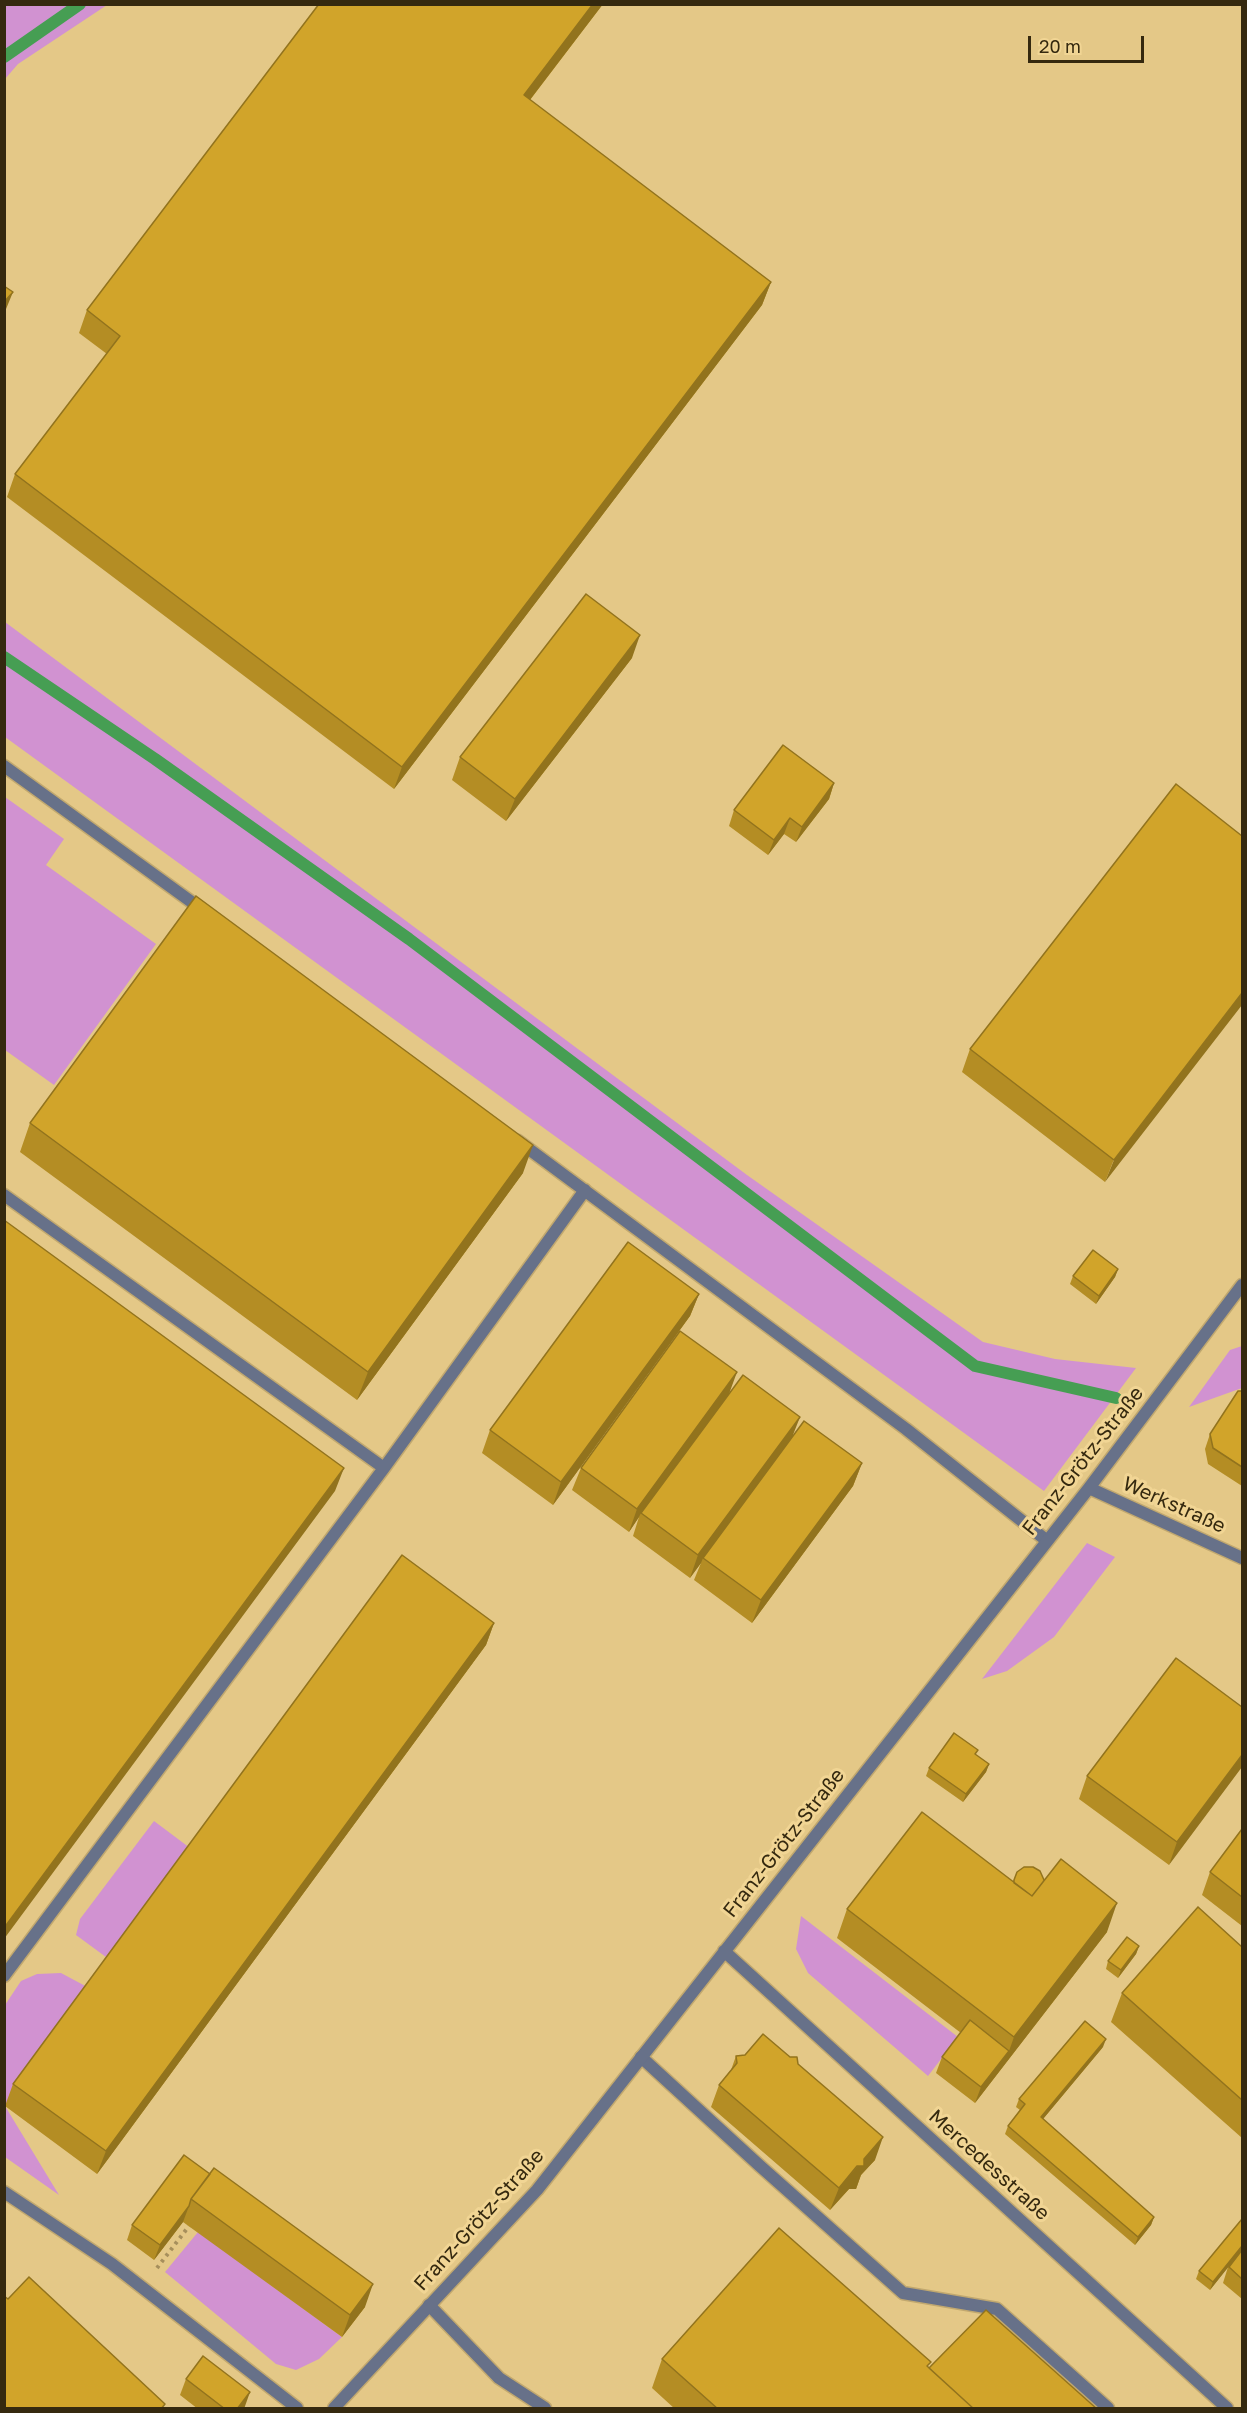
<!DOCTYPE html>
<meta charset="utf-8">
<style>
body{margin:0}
#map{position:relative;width:1247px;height:2413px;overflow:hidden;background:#e4c887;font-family:"Golos Text",sans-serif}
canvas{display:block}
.frame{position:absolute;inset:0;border:6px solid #35290f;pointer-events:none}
.scale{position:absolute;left:1028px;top:36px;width:116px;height:27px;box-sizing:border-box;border:3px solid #35290f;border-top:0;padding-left:8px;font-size:18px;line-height:21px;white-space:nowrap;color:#35290f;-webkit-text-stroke:4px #f1d594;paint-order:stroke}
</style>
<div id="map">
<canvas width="1247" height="2413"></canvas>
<div class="frame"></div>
<div class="scale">20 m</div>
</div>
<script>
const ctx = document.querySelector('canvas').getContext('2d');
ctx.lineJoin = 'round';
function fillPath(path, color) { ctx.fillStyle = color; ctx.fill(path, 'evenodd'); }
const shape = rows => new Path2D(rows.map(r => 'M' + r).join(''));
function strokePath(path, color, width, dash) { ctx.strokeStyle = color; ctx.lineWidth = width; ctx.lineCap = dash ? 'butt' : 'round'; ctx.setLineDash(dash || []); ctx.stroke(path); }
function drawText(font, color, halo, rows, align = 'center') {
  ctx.font = font + ' "Golos Text",sans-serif'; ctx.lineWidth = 6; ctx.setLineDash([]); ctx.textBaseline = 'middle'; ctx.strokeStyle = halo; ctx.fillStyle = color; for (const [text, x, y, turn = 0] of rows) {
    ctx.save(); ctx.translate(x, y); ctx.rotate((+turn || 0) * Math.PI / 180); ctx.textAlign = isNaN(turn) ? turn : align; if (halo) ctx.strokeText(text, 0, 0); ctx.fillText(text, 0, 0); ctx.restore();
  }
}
const green = shape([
 [5,4,107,4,107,5,18,64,5,79],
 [5,622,747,1175,983,1342,1055,1359,1136,1368,1044,1491,5,737],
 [5,797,64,839,46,865,156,944,54,1085,5,1050],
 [1242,1346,1242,1388,1189,1407,1230,1350],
 [1087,1543,1115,1557,1054,1637,1007,1671,982,1679],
 [154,1821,190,1848,110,1960,76,1935,80,1919],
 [801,1916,958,2037,928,2076,808,1973,796,1949],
 [61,1973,91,1989,5,2106,59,2195,5,2157,5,2005,21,1981,37,1974],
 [198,2232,342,2337,319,2359,296,2370,276,2364,165,2272]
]);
const stream = shape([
 [4,57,80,4],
 [4,657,155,759,409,939,975,1366,1116,1398]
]);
const path = shape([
 [157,2268,189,2226]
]);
const service = shape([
 [4,766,204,911],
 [518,1141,906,1429,1046,1540],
 [4,1195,384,1468],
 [4,1976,384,1468,585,1190],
 [641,2057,760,2166,903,2293,997,2309,1108,2408],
 [4,2192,112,2264,297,2408],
 [429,2305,499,2378,545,2408]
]);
const minor = shape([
 [1089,1488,1242,1558],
 [724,1951,1227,2408],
 [334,2408,537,2190,1089,1488,1242,1285]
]);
const wall = shape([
 [319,4,603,4,530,100,771,282,762,305,394,789,7,497,15,474,107,354,79,333,87,310],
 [632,658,506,821,452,780,460,757],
 [834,783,829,799,796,842,784,834,768,855,729,826,734,810],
 [1242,836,1105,1182,962,1072,970,1049],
 [30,1123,523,1173,357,1400,20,1152],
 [1118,1269,1115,1277,1096,1304,1070,1284,1073,1276],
 [699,1294,690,1316,553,1505,482,1453,490,1430],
 [1242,1391,1242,1486,1208,1464,1205,1449,1210,1434],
 [729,1394,793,1435,862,1463,853,1486,752,1623,694,1580,701,1563,690,1578,633,1536,639,1517,629,1532,572,1490,581,1468],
 [494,1623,486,1645,97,2174,5,2106,13,2084],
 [1242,1707,1169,1865,1079,1799,1087,1776],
 [989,1764,986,1772,963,1802,926,1776,929,1768],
 [1242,1829,1242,1926,1202,1895,1210,1872],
 [1017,1872,1043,1882,1107,1932,975,2103,936,2073,942,2057,961,2033,837,1938,847,1909,1013,1882],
 [1139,1946,1136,1954,1118,1978,1106,1969,1108,1961],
 [1242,1947,1242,2138,1111,2022,1122,1993],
 [1103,2047,1043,2119,1154,2217,1151,2225,1135,2245,1005,2134,1008,2126,1020,2110,1016,2107,1019,2099],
 [736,2056,798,2064,875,2160,861,2175,856,2189,849,2189,830,2210,711,2107,719,2085,731,2070],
 [210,2174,365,2307,342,2337,183,2222,154,2260,127,2240,132,2225],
 [1242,2219,1242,2299,1223,2283,1228,2267,1210,2290,1196,2279,1199,2271],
 [662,2359,929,2368,1097,2409,675,2409,652,2388],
 [186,2379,244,2407,244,2409,198,2409,180,2395]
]);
const shadedWall = shape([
 [593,4,603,4,516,118,524,95],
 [771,282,762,305,394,789,402,767],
 [13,292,4,314,4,302],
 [640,635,632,658,506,821,515,799],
 [834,783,829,799,796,842,802,827],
 [790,818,784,834,768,855,774,840],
 [1242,993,1242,1005,1105,1182,1114,1160],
 [533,1145,523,1173,357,1400,368,1372],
 [1118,1269,1115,1277,1096,1304,1099,1296],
 [699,1294,690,1316,553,1505,561,1482],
 [737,1372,729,1394,641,1513,639,1517,629,1532,637,1509],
 [800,1417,791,1440,703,1558,701,1563,690,1578,698,1555],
 [862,1463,853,1486,752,1623,761,1600],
 [344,1468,335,1491,4,1939,4,1928],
 [494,1623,486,1645,97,2174,106,2151],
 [1242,1755,1242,1767,1169,1865,1177,1842],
 [989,1764,986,1772,963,1802,966,1794],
 [1117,1903,1107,1932,975,2103,981,2087,1009,2051,1014,2037],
 [1139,1946,1136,1954,1118,1978,1121,1970],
 [1106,2039,1103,2047,1038,2125,1041,2117],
 [883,2137,875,2160,861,2175,856,2189,849,2189,830,2210,839,2188],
 [189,2206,183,2222,154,2260,160,2245],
 [1154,2217,1151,2225,1135,2245,1138,2237],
 [1242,2246,1242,2250,1210,2290,1213,2282],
 [373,2284,365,2307,342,2337,350,2315],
 [250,2392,244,2409,237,2409]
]);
const building = shape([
 [319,4,593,4,524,95,771,282,402,767,15,474,120,336,87,310,319,4],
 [4,286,13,292,4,302,4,286],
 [586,594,640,635,515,799,460,757,586,594],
 [783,745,834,783,802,827,790,818,774,840,734,810,783,745],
 [1176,784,1242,836,1242,993,1114,1160,970,1049,1176,784],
 [196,896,533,1145,368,1372,30,1123,196,896],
 [4,1220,344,1468,4,1928,4,1220],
 [628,1242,699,1294,561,1482,490,1430,628,1242],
 [1093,1250,1118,1269,1099,1296,1073,1276,1093,1250],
 [680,1331,737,1372,637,1509,581,1468,680,1331],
 [743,1375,800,1417,698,1555,641,1513,743,1375],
 [1238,1391,1242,1391,1242,1467,1213,1448,1210,1434,1238,1391],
 [804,1421,862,1463,761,1600,703,1558,804,1421],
 [402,1555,494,1623,106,2151,13,2084,402,1555],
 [1176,1658,1242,1707,1242,1755,1177,1842,1087,1776,1176,1658],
 [954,1733,978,1750,975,1754,989,1764,966,1794,929,1768,954,1733],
 [922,1812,1032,1896,1061,1859,1117,1903,1014,2037,847,1909,922,1812],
 [1242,1829,1242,1897,1210,1872,1242,1829],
 [1024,1867,1033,1867,1040,1871,1044,1880,1043,1882,1032,1896,1014,1883,1014,1880,1017,1872,1024,1867],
 [1198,1907,1242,1947,1242,2100,1122,1993,1198,1907],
 [1127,1937,1139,1946,1121,1970,1108,1961,1127,1937],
 [970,2020,1009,2051,981,2087,942,2057,970,2020],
 [1085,2021,1106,2039,1041,2117,1154,2217,1138,2237,1008,2126,1025,2104,1019,2099,1085,2021],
 [763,2034,790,2057,797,2057,798,2064,883,2137,864,2159,864,2166,857,2166,839,2188,719,2085,737,2063,736,2056,745,2055,763,2034],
 [184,2155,210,2174,191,2199,189,2206,160,2245,132,2225,184,2155],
 [214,2168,373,2284,350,2315,191,2199,214,2168],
 [1242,2219,1242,2246,1213,2282,1199,2271,1242,2219],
 [779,2228,931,2362,927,2366,974,2409,718,2409,662,2359,779,2228],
 [1242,2250,1242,2279,1229,2267,1242,2250],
 [29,2277,165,2404,161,2409,4,2409,4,2296,8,2299,29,2277],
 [986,2310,1097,2409,974,2409,929,2368,986,2310],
 [203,2356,250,2392,237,2409,225,2409,186,2379,203,2356]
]);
const streetNames = [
 ["Franz-Grötz-Straße",1083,1461,-52],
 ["Werkstraße",1174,1505,24],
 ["Franz-Grötz-Straße",784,1843,-52],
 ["Mercedesstraße",989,2165,42],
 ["Franz-Grötz-Straße",479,2220,-48]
];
fillPath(green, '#d192d1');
strokePath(stream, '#469e53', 12);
strokePath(service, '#c1a86f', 15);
strokePath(minor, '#c1a86f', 15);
strokePath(path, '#a68f5c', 4, [3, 4.5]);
strokePath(service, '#677189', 12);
strokePath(minor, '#677189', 12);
fillPath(wall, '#b48d24');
fillPath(shadedWall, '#92731d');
fillPath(building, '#d1a42a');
strokePath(building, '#92731d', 1.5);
drawText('20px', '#35290f', '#f1d594', streetNames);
</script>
